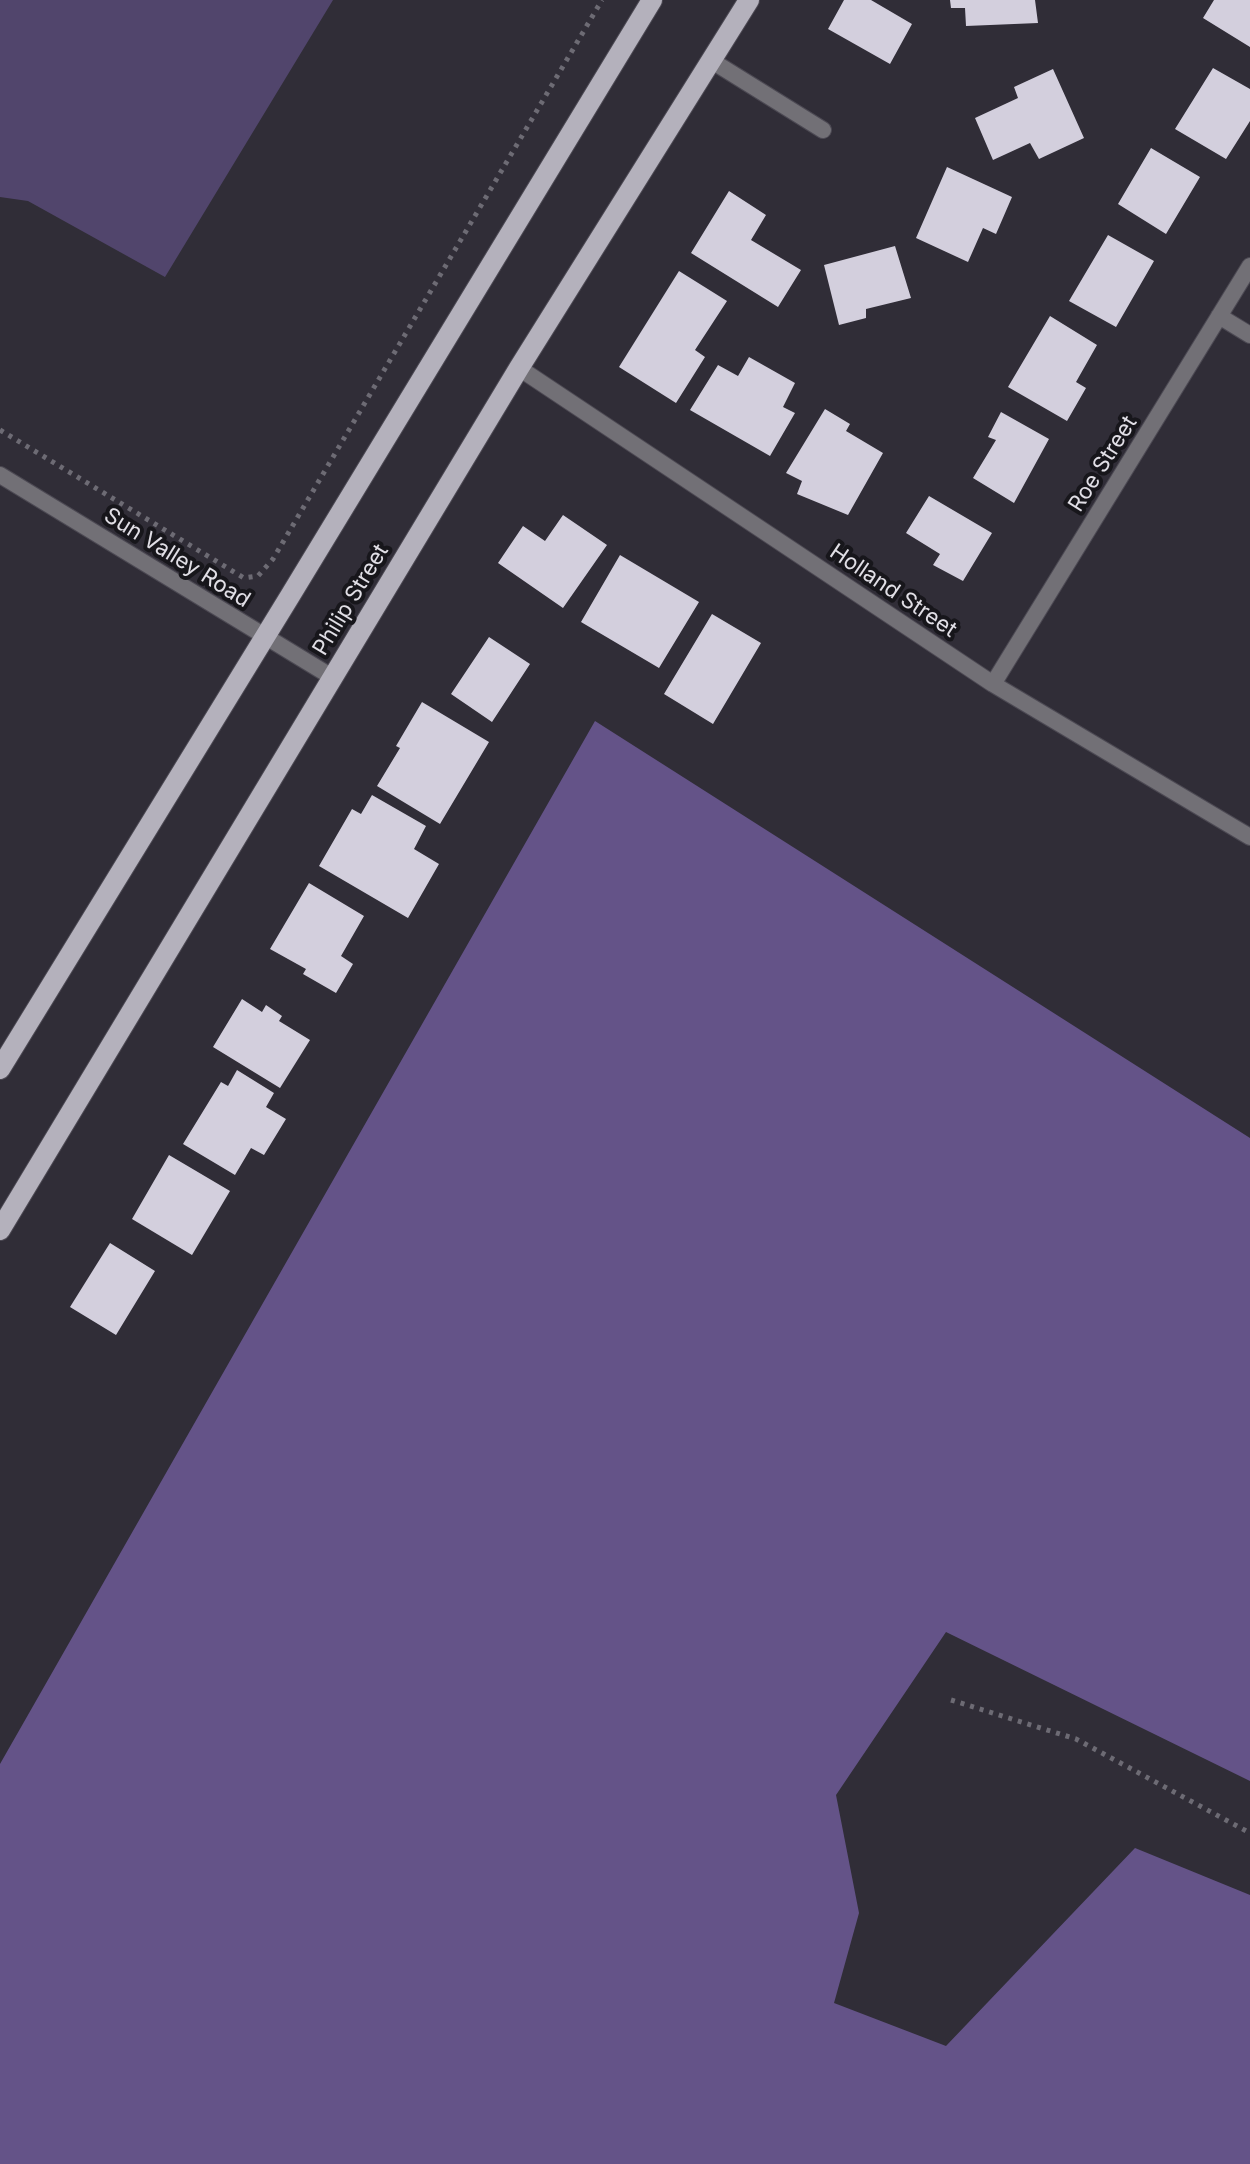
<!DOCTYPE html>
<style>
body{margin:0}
canvas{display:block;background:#302d37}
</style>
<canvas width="1250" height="2164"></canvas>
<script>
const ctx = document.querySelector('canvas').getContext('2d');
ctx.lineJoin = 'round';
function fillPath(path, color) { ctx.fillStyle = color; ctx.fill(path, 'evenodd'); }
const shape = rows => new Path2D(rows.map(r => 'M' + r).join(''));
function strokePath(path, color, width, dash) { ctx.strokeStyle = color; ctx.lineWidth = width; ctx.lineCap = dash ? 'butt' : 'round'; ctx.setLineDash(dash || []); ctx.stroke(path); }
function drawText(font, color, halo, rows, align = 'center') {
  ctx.font = font + ' Inter,sans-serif'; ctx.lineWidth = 8; ctx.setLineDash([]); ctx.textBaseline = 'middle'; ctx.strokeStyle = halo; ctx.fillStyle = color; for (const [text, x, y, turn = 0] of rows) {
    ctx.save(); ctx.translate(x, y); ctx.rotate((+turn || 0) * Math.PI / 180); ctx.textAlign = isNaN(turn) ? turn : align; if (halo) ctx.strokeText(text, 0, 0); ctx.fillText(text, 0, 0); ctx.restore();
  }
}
const green = shape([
 [0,0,333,0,165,277,28,201,0,197]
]);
const forest = shape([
 [595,721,1250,1138,1250,1781,946,1632,836,1795,859,1913,834,2003,946,2046,1135,1848,1250,1895,1250,2164,0,2164,0,1764]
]);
const building = shape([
 [844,0,871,0,912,24,890,64,828,29],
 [950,0,1035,0,1038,23,966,26,965,8,951,8],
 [1214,0,1250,0,1250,47,1203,18],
 [1213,68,1250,89,1250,121,1226,159,1175,129],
 [1053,69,1084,138,1039,159,1030,143,993,160,975,118,1018,98,1014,87],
 [1151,148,1200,177,1166,234,1118,204],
 [947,167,1012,197,996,234,983,228,968,262,916,238],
 [729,191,766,215,751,240,801,270,778,307,691,253],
 [1108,235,1154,261,1116,327,1069,301],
 [895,246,911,298,866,309,866,318,839,325,824,265],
 [679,271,727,301,695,350,705,357,676,403,619,367],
 [1050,316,1097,345,1076,382,1086,388,1067,421,1008,387],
 [749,357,795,383,783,407,795,413,770,456,690,410,718,365,738,376],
 [825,409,850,424,846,431,883,453,848,515,797,494,802,481,786,473],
 [1001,412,1049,439,1014,503,973,478,996,440,988,437],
 [929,496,992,533,963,581,933,565,940,554,906,533],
 [563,515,607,545,563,608,498,563,523,526,545,541],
 [620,555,699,602,659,668,581,622],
 [712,614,761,643,713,724,664,694],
 [489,637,530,664,492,722,451,694],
 [422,702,489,742,440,824,377,786,400,748,396,746],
 [372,795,426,826,414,849,439,864,408,918,319,866,352,809,361,814],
 [309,883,364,916,341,956,353,964,336,993,303,974,306,969,270,949],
 [242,999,262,1012,266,1005,282,1016,279,1021,310,1040,280,1088,213,1047],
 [237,1070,274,1093,266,1107,286,1119,264,1155,251,1148,235,1175,183,1144,221,1082,228,1086],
 [169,1155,230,1191,192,1255,132,1219],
 [110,1243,155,1271,116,1335,70,1307]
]);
const path = shape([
 [0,430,244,578,258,576,273,559,602,0],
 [951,1700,1076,1739,1250,1833]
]);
const minor = shape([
 [712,61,823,130],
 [1219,316,1250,335],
 [519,368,993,684,1250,837],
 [993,684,1250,266]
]);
const tertiary = shape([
 [0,475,332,677]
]);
const primary = shape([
 [0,1069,290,596,652,0],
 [0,1230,519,368,749,0]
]);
const streetNames = [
 ["Roe Street",1103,464,-58],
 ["Sun Valley Road",177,558,32],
 ["Holland Street",893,591,34],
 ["Philip Street",351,600,-59]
];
fillPath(green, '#51456c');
fillPath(forest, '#645388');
fillPath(building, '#d3cfdd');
strokePath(minor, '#4c4953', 18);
strokePath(tertiary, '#4c4953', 18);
strokePath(primary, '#4c4953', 22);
strokePath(path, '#6d6b74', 5, [4, 6]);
strokePath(minor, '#727076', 16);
strokePath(tertiary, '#727076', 16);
strokePath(primary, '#b4b1bc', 20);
drawText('22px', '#e1dfe6', '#17161b', streetNames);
</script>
